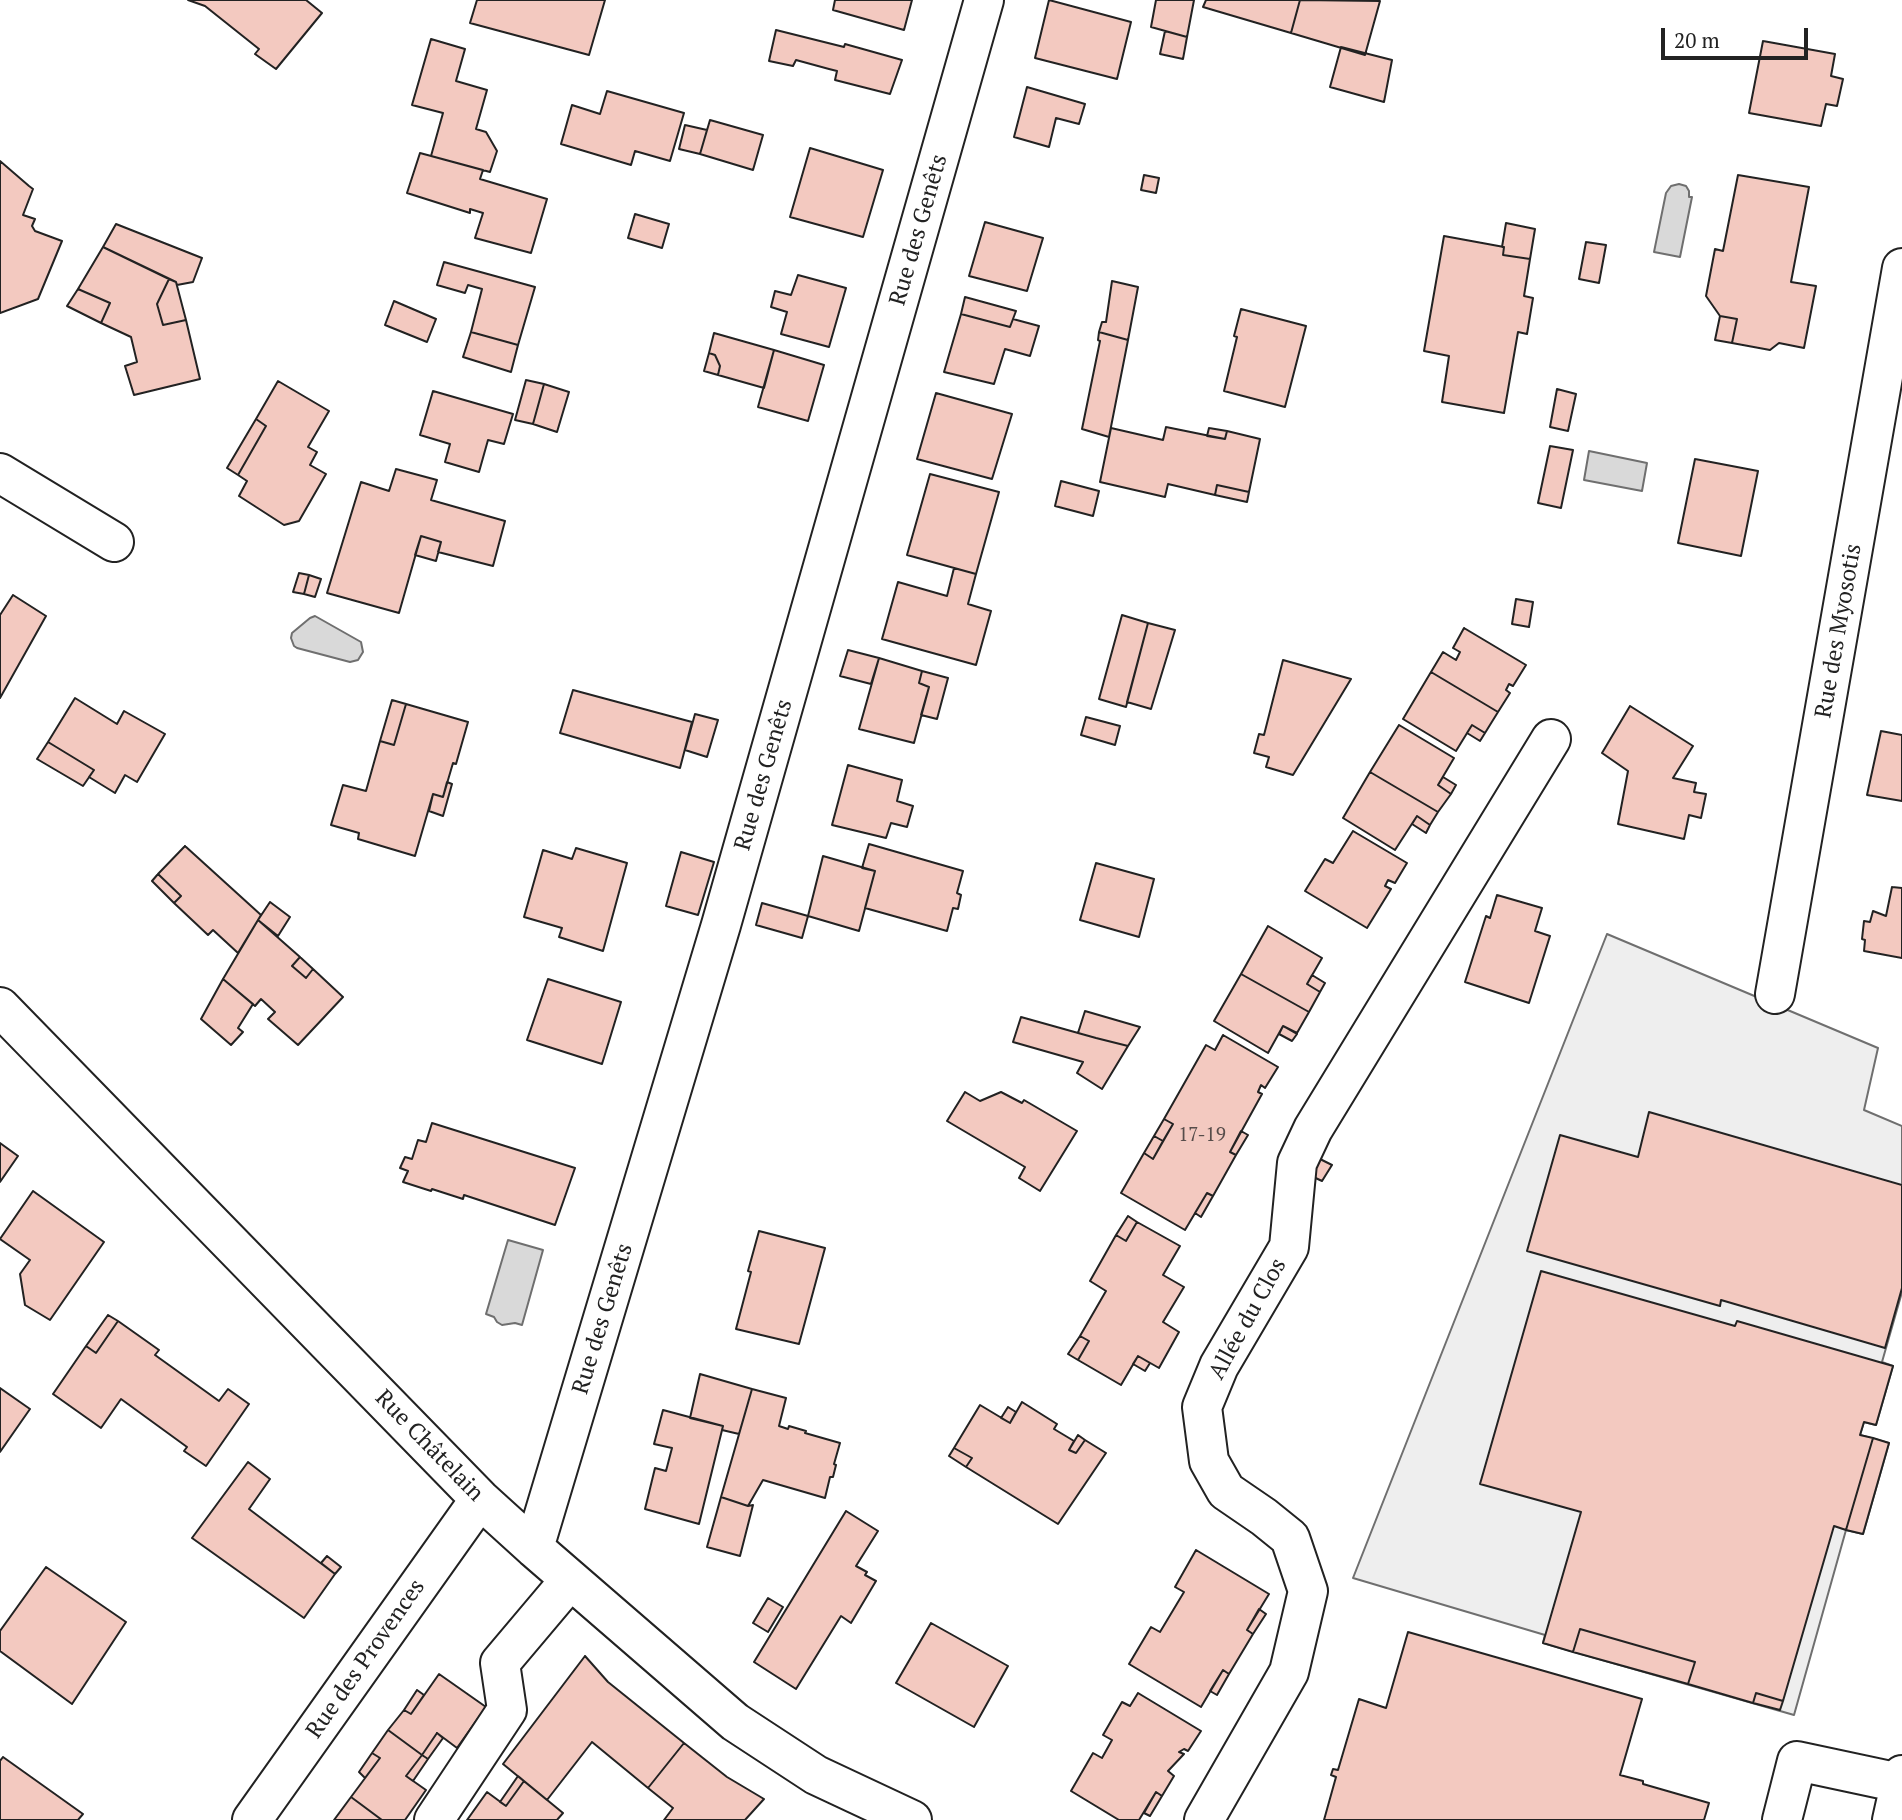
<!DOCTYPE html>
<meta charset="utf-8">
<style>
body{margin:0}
#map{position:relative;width:1902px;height:1820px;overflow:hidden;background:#fff;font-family:"PT Serif",serif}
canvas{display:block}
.scale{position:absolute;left:1661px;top:28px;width:147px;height:32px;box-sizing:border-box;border:4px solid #222;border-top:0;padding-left:9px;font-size:21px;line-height:24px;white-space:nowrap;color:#222;-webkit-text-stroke:5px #fff;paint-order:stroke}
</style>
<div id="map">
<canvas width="1902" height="1820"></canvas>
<div class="scale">20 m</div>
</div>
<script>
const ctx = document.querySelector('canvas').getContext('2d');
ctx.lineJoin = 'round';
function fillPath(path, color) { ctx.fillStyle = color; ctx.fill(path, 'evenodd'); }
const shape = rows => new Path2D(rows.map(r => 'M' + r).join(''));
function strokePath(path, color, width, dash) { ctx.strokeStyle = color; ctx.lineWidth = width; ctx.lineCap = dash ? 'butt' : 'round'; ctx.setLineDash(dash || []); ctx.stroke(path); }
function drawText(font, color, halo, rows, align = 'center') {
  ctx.font = font + ' "PT Serif",serif'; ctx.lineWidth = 5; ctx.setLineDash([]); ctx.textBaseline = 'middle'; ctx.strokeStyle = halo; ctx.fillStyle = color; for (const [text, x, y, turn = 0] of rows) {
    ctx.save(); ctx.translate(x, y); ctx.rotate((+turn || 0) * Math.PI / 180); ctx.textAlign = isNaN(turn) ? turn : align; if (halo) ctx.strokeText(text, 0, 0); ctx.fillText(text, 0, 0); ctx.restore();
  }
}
const green = shape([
 [1607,934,1878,1048,1864,1110,1902,1126,1902,1292,1882,1362,1893,1366,1876,1425,1864,1422,1860,1435,1889,1443,1863,1534,1846,1530,1794,1715,1543,1643,1545,1635,1353,1578,1607,934]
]);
const water = shape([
 [1679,184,1686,186,1689,191,1689,197,1692,197,1680,257,1654,252,1666,193,1671,186,1679,184],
 [1589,451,1647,463,1642,491,1584,480,1589,451],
 [315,616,361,642,363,652,358,660,350,662,297,648,294,646,291,638,292,633,310,618,315,616],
 [508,1240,543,1250,522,1325,515,1323,502,1325,497,1322,494,1317,486,1314,508,1240]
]);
const building = shape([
 [188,0,306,0,322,13,276,69,255,54,259,49,205,6,188,0],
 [477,0,605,0,589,55,470,23,477,0],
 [835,0,912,0,904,30,833,10,835,0],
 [1049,0,1131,22,1117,79,1035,58,1049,0],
 [1156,0,1194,0,1187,37,1151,27,1156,0],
 [1206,0,1300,0,1291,33,1203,7,1206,0],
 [1300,0,1380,1,1365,55,1291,33,1300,0],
 [776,30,844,47,845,44,902,60,890,94,835,80,837,71,829,69,796,60,793,66,769,61,776,30],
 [1165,31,1187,37,1183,59,1160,54,1165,31],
 [431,39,465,49,456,81,487,90,476,129,486,132,497,151,490,172,431,156,443,113,412,105,431,39],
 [1763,41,1835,54,1831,76,1843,79,1837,106,1826,104,1821,126,1749,113,1763,41],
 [1341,47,1392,60,1384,102,1330,87,1341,47],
 [1027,87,1085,104,1079,124,1056,118,1049,147,1014,137,1027,87],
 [607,91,684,113,670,161,635,151,631,165,561,144,572,105,600,114,607,91],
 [710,120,763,135,753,170,700,154,710,120],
 [685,125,707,130,700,154,679,149,685,125],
 [810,148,883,170,863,237,790,217,810,148],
 [420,153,483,170,480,179,547,199,531,253,475,238,483,213,470,209,470,213,407,193,420,153],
 [0,161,29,186,33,189,23,215,35,219,32,226,35,231,62,241,38,299,0,313,0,161],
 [1144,175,1159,178,1156,193,1141,190,1144,175],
 [1738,175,1809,187,1791,282,1816,286,1804,348,1779,343,1770,350,1732,343,1737,319,1720,316,1706,296,1715,249,1723,251,1738,175],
 [635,214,669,224,662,248,628,238,635,214],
 [985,222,1043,238,1027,291,969,276,985,222],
 [1506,223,1535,229,1530,259,1503,255,1504,247,1502,247,1506,223],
 [116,224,202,258,193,282,177,285,176,282,103,247,116,224],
 [1444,236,1504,247,1503,255,1530,259,1524,296,1533,298,1527,334,1518,332,1504,413,1442,402,1449,356,1424,351,1444,236],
 [1586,242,1606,245,1599,283,1579,279,1586,242],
 [103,247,169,279,157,304,163,325,186,320,200,379,134,395,125,366,137,362,131,337,101,323,110,303,78,289,103,247],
 [444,262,535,287,518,345,471,332,482,289,468,285,465,293,437,285,444,262],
 [798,275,846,288,829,347,781,334,787,312,771,307,775,291,791,295,798,275],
 [169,279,176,282,186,320,163,325,157,304,169,279],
 [1112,281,1138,287,1128,340,1099,332,1102,322,1106,322,1112,281],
 [78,289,110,303,101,323,67,306,78,289],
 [965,297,1016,311,1010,327,961,314,965,297],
 [394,301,436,319,427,342,385,325,394,301],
 [1241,309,1306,326,1285,407,1224,391,1237,337,1234,336,1241,309],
 [961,314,1010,327,1013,319,1039,326,1030,356,1005,349,994,384,944,372,961,314],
 [1720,316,1737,319,1732,343,1715,340,1720,316],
 [471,332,518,345,511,372,463,357,471,332],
 [1099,332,1128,340,1109,437,1082,429,1100,341,1098,340,1099,332],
 [714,333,774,350,764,388,718,375,720,366,715,355,709,353,714,333],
 [774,350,824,365,808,421,758,407,774,350],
 [709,353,715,355,720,366,718,375,704,371,709,353],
 [526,380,544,384,533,424,515,420,526,380],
 [278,381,329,411,308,447,317,452,310,465,326,474,299,521,284,525,239,496,247,481,238,475,266,426,256,419,278,381],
 [544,384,569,392,557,432,533,424,544,384],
 [1557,389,1576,394,1568,431,1550,427,1557,389],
 [433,391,513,414,504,444,488,440,479,472,445,462,450,444,420,435,433,391],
 [936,393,1012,414,992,479,917,459,936,393],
 [256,419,266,426,238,475,227,468,256,419],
 [1166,427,1225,439,1227,431,1260,439,1249,492,1217,485,1215,495,1168,484,1165,497,1100,482,1111,428,1163,440,1166,427],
 [1209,428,1227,431,1225,439,1207,436,1209,428],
 [1550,446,1573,450,1561,508,1538,503,1550,446],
 [1695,459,1758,471,1741,556,1678,543,1695,459],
 [396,469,437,480,431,500,505,521,493,566,438,552,441,542,421,536,399,613,327,593,361,482,389,491,396,469],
 [930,474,999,492,976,574,907,555,930,474],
 [1061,481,1099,491,1093,516,1055,506,1061,481],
 [1217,485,1249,492,1247,502,1215,495,1217,485],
 [421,536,441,542,436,561,415,555,421,536],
 [954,568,976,574,968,604,991,611,976,665,882,639,898,582,947,596,954,568],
 [299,573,309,575,304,594,293,592,299,573],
 [309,575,321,579,315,597,304,594,309,575],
 [13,595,46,616,0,698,0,615,13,595],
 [1516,599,1533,602,1529,627,1512,624,1516,599],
 [1122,615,1148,623,1126,707,1099,699,1122,615],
 [1148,623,1175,630,1151,709,1127,702,1148,623],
 [1464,628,1526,665,1513,686,1509,684,1506,690,1510,693,1498,712,1431,672,1443,652,1456,660,1460,652,1453,648,1464,628],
 [848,650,879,658,871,684,840,676,848,650],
 [879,658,922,671,919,683,929,687,914,743,859,729,879,658],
 [1283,660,1351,679,1293,775,1266,767,1269,757,1254,753,1259,734,1264,735,1283,660],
 [922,671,948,678,937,719,921,715,929,687,919,683,922,671],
 [1431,672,1498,712,1485,733,1472,725,1456,751,1403,719,1431,672],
 [573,690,692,722,680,768,560,733,573,690],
 [75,698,117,724,124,711,165,734,137,782,125,775,115,793,89,777,94,770,48,742,75,698],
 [392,700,406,704,394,745,380,741,392,700],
 [406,704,468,722,456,764,453,763,443,797,433,794,415,856,358,839,359,833,331,825,343,785,366,791,380,741,394,745,406,704],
 [1630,706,1693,746,1673,778,1696,783,1694,792,1706,794,1701,818,1689,815,1684,839,1618,824,1628,771,1602,753,1630,706],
 [695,714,718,720,707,757,685,750,695,714],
 [1086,717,1120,726,1115,745,1081,735,1086,717],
 [1399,725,1454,758,1438,785,1451,794,1438,812,1370,772,1399,725],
 [1472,725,1485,733,1480,741,1467,733,1472,725],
 [1881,731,1902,735,1902,801,1867,795,1881,731],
 [48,742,94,770,83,786,37,759,48,742],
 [848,765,902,780,897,801,913,806,907,827,891,823,886,838,832,825,848,765],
 [1370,772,1438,812,1430,825,1417,816,1395,850,1343,818,1370,772],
 [1443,777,1456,785,1451,794,1438,785,1443,777],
 [447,782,452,784,443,816,429,811,433,794,443,797,447,782],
 [1417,816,1430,825,1426,833,1412,824,1417,816],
 [1353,831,1407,863,1395,883,1388,880,1385,886,1391,889,1367,928,1305,891,1325,859,1333,863,1353,831],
 [869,844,963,871,957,893,961,895,958,909,953,908,947,931,865,908,875,871,862,868,869,844],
 [185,846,261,915,238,953,213,930,208,935,174,903,181,896,158,874,185,846],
 [576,848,627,863,603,951,559,937,562,928,524,917,543,850,572,859,576,848],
 [681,852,714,862,698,915,666,906,681,852],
 [823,856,875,871,859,931,808,916,823,856],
 [1096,863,1154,879,1139,937,1080,920,1096,863],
 [158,874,181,896,174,903,152,881,158,874],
 [1892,887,1902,888,1902,958,1864,951,1865,940,1862,939,1864,921,1870,922,1873,911,1886,916,1892,887],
 [1497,895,1542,908,1535,931,1550,936,1529,1003,1465,982,1486,916,1490,918,1497,895],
 [270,902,290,917,278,936,258,920,270,902],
 [762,903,808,916,802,938,756,925,762,903],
 [258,920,300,957,292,966,306,978,313,969,343,997,298,1045,268,1019,275,1012,261,999,255,1006,223,979,258,920],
 [1268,926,1322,958,1307,984,1320,992,1309,1012,1241,974,1268,926],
 [300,957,313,969,306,978,292,966,300,957],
 [1241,974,1309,1012,1297,1033,1283,1026,1268,1053,1214,1021,1241,974],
 [1312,975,1325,983,1320,992,1307,984,1312,975],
 [223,979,253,1004,238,1028,243,1032,231,1045,201,1019,223,979],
 [548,979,621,1002,602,1064,527,1040,548,979],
 [1085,1011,1140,1027,1128,1046,1096,1038,1078,1033,1085,1011],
 [1021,1017,1096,1038,1128,1046,1102,1089,1077,1073,1083,1062,1013,1042,1021,1017],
 [1283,1026,1297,1034,1292,1041,1279,1034,1283,1026],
 [1223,1035,1278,1067,1265,1088,1261,1085,1258,1092,1262,1094,1230,1152,1236,1155,1213,1196,1207,1193,1185,1230,1121,1193,1144,1153,1153,1159,1173,1124,1164,1119,1206,1045,1215,1050,1223,1035],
 [965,1092,980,1101,1001,1092,1022,1103,1024,1100,1077,1131,1040,1191,1019,1178,1025,1167,947,1121,965,1092],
 [1649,1112,1902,1185,1902,1288,1885,1348,1721,1300,1720,1306,1527,1251,1560,1135,1638,1157,1649,1112],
 [1164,1119,1173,1124,1163,1141,1154,1136,1164,1119],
 [432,1123,575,1168,555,1225,464,1195,463,1199,432,1189,431,1191,403,1182,408,1171,400,1168,405,1157,412,1159,418,1140,426,1142,432,1123],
 [1241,1131,1248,1135,1236,1155,1230,1152,1241,1131],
 [1154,1136,1163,1141,1153,1159,1144,1153,1154,1136],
 [0,1143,18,1156,0,1182,0,1143],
 [1318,1158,1332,1165,1322,1181,1307,1174,1318,1158],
 [33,1191,104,1242,50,1320,25,1305,20,1274,30,1260,0,1239,33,1191],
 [1207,1193,1213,1196,1201,1217,1195,1213,1207,1193],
 [1128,1216,1137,1222,1126,1241,1116,1235,1128,1216],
 [1137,1222,1180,1246,1163,1275,1184,1287,1163,1322,1179,1332,1159,1368,1138,1356,1121,1385,1078,1360,1089,1341,1080,1336,1106,1291,1090,1281,1116,1235,1126,1241,1137,1222],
 [759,1231,825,1248,799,1344,736,1329,751,1272,748,1271,759,1231],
 [1541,1271,1735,1326,1737,1321,1893,1366,1876,1425,1864,1422,1860,1435,1873,1438,1846,1530,1834,1526,1783,1701,1756,1693,1753,1703,1688,1684,1695,1662,1580,1629,1573,1652,1543,1643,1581,1512,1480,1484,1541,1271],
 [108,1315,118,1321,96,1353,86,1346,108,1315],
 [118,1321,159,1350,155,1355,219,1401,228,1389,249,1404,206,1466,184,1451,187,1447,121,1399,101,1428,53,1394,86,1346,96,1353,118,1321],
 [1080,1336,1089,1341,1078,1360,1068,1354,1080,1336],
 [1138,1356,1150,1363,1145,1371,1133,1364,1138,1356],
 [700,1374,752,1389,739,1434,722,1430,723,1426,690,1418,700,1374],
 [0,1388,30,1409,0,1452,0,1388],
 [752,1389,786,1398,779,1426,788,1429,789,1426,806,1431,805,1433,840,1443,834,1464,836,1465,833,1477,830,1477,825,1498,763,1480,748,1506,721,1497,752,1389],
 [1022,1402,1057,1424,1054,1429,1074,1441,1069,1450,1076,1453,1085,1440,1106,1453,1058,1524,966,1467,972,1458,954,1448,980,1405,1010,1423,1022,1402],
 [1008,1407,1016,1412,1010,1423,1001,1418,1008,1407],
 [663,1410,723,1426,699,1524,645,1509,655,1468,666,1471,672,1448,654,1444,663,1410],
 [1078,1435,1085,1440,1076,1453,1069,1450,1078,1435],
 [1873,1438,1889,1443,1863,1534,1846,1530,1873,1438],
 [954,1448,972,1458,966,1467,949,1456,954,1448],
 [248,1462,270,1479,249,1509,335,1574,304,1618,192,1538,248,1462],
 [721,1497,748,1506,753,1505,740,1556,707,1547,721,1497],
 [846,1511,878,1531,856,1566,867,1572,865,1575,876,1581,851,1623,841,1616,796,1689,754,1662,846,1511],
 [1196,1550,1269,1594,1247,1630,1253,1634,1229,1674,1223,1670,1201,1707,1129,1664,1151,1627,1160,1632,1184,1592,1175,1587,1196,1550],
 [327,1556,341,1567,335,1574,321,1563,327,1556],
 [46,1567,126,1622,72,1704,0,1651,0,1631,46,1567],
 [768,1598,783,1607,768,1632,753,1623,768,1598],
 [1259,1609,1266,1614,1253,1634,1247,1630,1259,1609],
 [931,1623,1008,1666,974,1727,896,1683,931,1623],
 [1580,1629,1695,1662,1688,1684,1573,1652,1580,1629],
 [1408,1632,1642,1699,1620,1775,1643,1781,1643,1784,1709,1803,1704,1820,1324,1820,1336,1777,1331,1775,1333,1769,1338,1770,1359,1699,1386,1708,1408,1632],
 [585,1656,608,1682,684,1743,648,1788,592,1742,547,1800,503,1764,585,1656],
 [1223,1670,1229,1674,1217,1695,1210,1691,1223,1670],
 [439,1674,486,1707,457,1748,437,1733,422,1755,388,1730,404,1710,411,1714,439,1674],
 [417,1690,424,1695,411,1714,404,1710,417,1690],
 [1138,1693,1201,1731,1188,1751,1184,1749,1179,1752,1184,1754,1168,1771,1174,1776,1162,1796,1156,1792,1139,1820,1119,1820,1071,1791,1093,1753,1102,1758,1112,1740,1103,1735,1122,1702,1130,1706,1138,1693],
 [1756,1693,1783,1701,1780,1710,1753,1703,1756,1693],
 [388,1730,422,1755,406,1776,426,1790,405,1820,382,1820,351,1797,380,1758,372,1753,388,1730],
 [437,1733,443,1738,428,1759,422,1755,437,1733],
 [684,1743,727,1777,764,1799,745,1820,664,1820,673,1808,648,1788,684,1743],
 [372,1753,380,1758,365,1778,359,1772,372,1753],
 [422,1755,428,1759,413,1781,406,1776,422,1755],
 [3,1757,83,1814,78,1820,0,1820,0,1761,3,1757],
 [518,1776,524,1781,506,1806,500,1802,518,1776],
 [524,1781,563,1813,557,1820,467,1820,487,1792,506,1806,524,1781],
 [1156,1792,1162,1796,1150,1816,1144,1813,1156,1792],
 [351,1797,382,1820,334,1820,351,1797]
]);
const minor = shape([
 [0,473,114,542],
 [1775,994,1902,268],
 [0,1007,480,1499,534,1548,735,1722,816,1775,912,1820],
 [534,1548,721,925,984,0],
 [252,1820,480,1499],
 [434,1820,507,1710,500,1663,570,1580],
 [1204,1820,1289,1672,1308,1591,1290,1538,1264,1517,1226,1491,1209,1461,1202,1407,1219,1366,1289,1247,1297,1163,1313,1129,1551,739],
 [1782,1820,1797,1761,1900,1783],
 [1892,1820,1902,1775]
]);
const numberNames = [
 ["17-19",1202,1136]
];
const streetNames = [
 ["Rue des Genêts",919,230,-74],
 ["Rue des Myosotis",1839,631,-80],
 ["Rue des Genêts",764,775,-74],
 ["Rue des Genêts",603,1319,-73],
 ["Allée du Clos",1248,1319,-61],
 ["Rue Châtelain",429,1446,46],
 ["Rue des Provences",366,1659,-55]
];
fillPath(green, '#eee');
strokePath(green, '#6f6f6f', 2);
fillPath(water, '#d9d9d9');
strokePath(water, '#6f6f6f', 2);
fillPath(building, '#f3c9c0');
strokePath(building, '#222', 2);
strokePath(minor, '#222', 42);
strokePath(minor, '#fff', 38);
drawText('19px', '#564c4a', null, numberNames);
drawText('23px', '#222', '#fff', streetNames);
</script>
